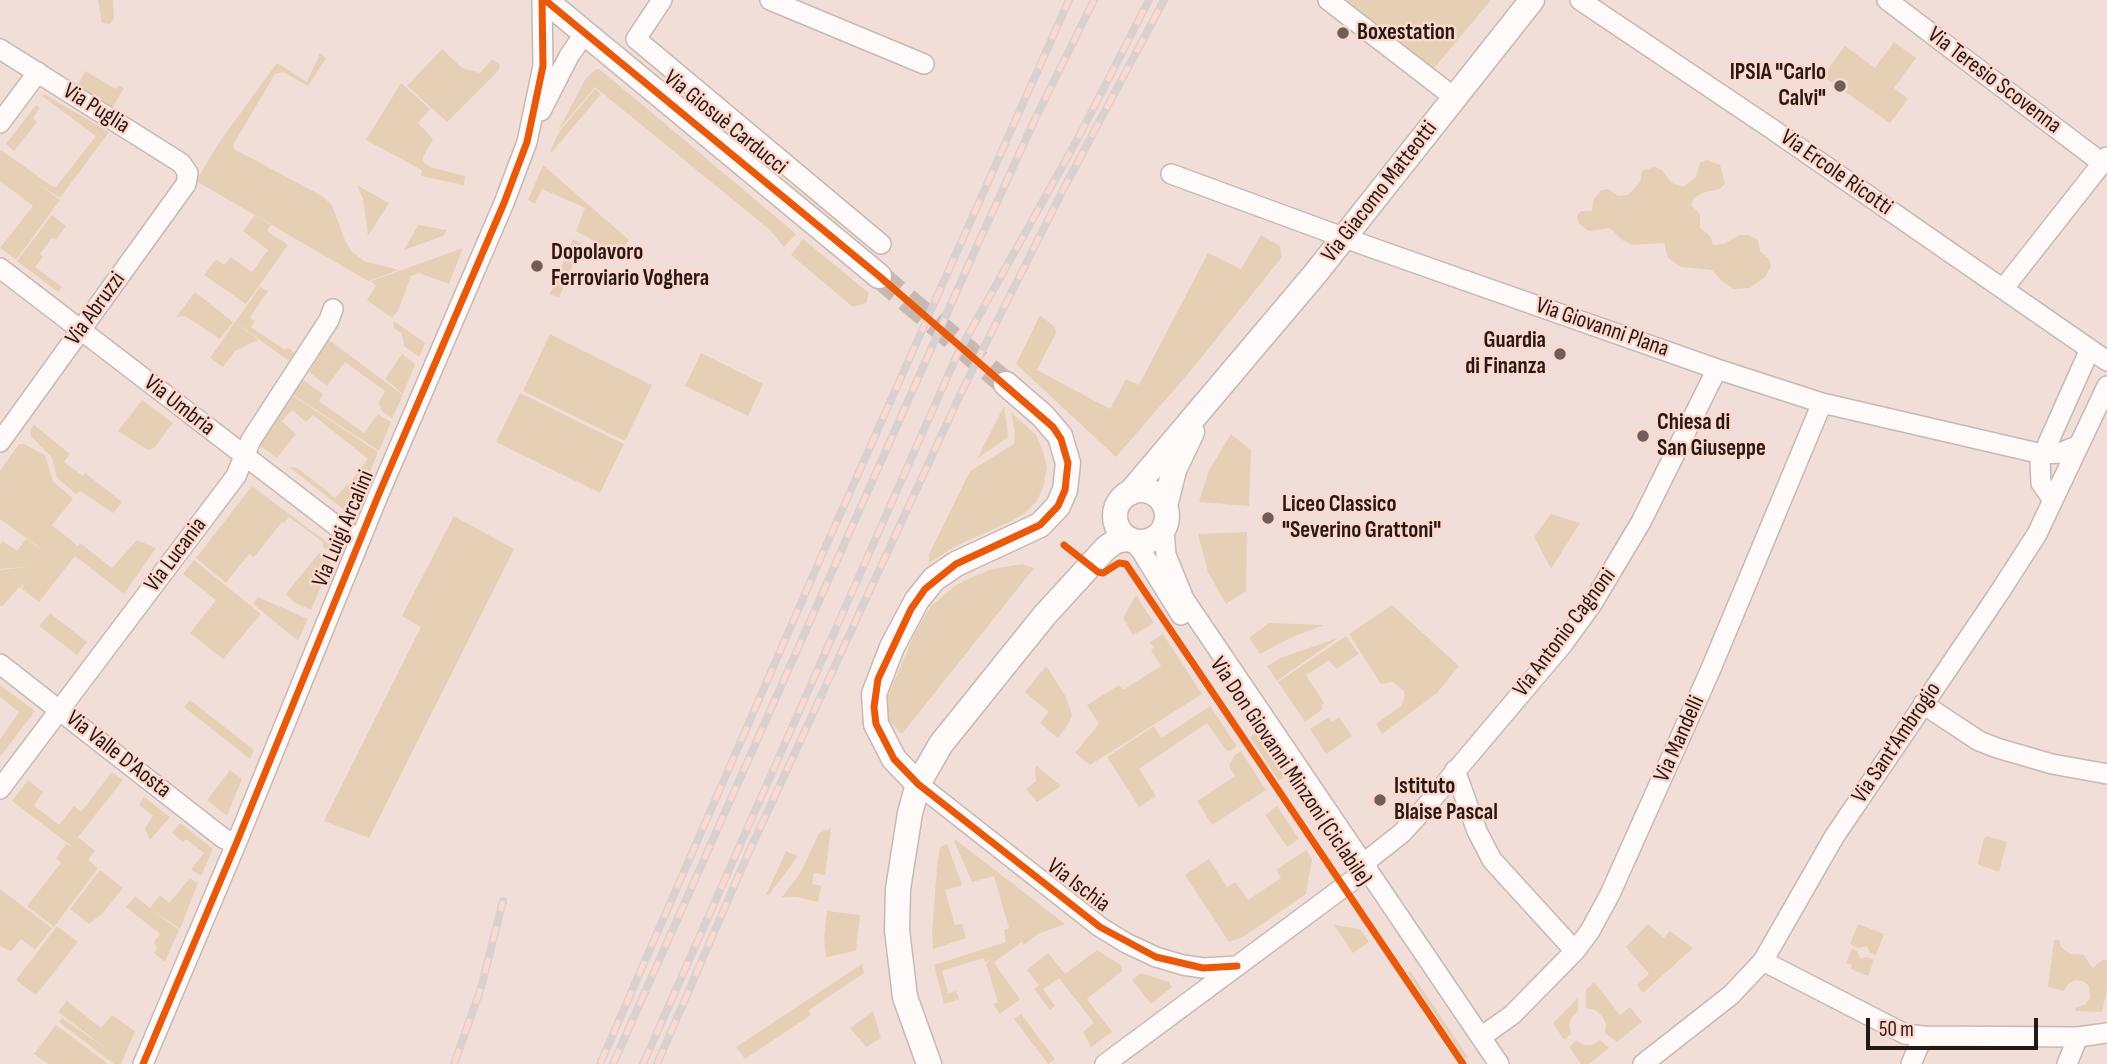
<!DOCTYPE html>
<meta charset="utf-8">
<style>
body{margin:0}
#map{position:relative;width:2107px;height:1064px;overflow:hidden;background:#f2ded8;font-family:"Sofia Sans Condensed",sans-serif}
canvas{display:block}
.scale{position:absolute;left:1866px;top:1018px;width:172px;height:32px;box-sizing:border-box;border:4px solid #261915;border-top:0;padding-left:9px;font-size:21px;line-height:24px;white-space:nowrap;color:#261915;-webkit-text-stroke:5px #fdd8cd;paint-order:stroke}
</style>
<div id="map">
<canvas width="2107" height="1064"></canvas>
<div class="scale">50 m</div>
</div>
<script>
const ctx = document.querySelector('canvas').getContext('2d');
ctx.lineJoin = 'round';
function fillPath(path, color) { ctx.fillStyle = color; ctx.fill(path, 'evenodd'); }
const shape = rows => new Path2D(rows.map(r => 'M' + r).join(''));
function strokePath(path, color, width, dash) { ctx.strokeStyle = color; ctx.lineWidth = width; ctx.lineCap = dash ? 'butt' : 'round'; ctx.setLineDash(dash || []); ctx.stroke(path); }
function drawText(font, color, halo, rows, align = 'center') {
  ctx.font = font + ' "Sofia Sans Condensed",sans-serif'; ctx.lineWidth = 5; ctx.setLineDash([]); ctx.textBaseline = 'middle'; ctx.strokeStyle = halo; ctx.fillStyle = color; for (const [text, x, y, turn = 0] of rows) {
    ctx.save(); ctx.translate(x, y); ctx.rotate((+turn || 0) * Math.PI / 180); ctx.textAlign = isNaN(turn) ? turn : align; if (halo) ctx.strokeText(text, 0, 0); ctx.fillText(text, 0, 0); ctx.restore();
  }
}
const green = shape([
 [98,0,113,0,114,19,110,24,102,23],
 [1336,0,1491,0,1430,73],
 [1894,42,1916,58,1894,88,1908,99,1890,123,1822,76,1845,46,1875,68],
 [442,49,462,68,480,73,492,59,500,65,499,70,447,122,407,86],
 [320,53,326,58,308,86,283,72,275,74,233,145,234,149,322,196,332,205,344,238,351,251,364,261,399,270,368,281,196,181,220,141,277,63,307,82],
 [596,69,599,69,644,106,796,234,784,247,770,230,595,87,558,131,586,78],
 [85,71,116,89,119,85,124,88,112,108,77,86],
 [401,83,430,109,418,123,433,139,423,157,424,163,430,167,465,176,464,185,421,176,422,170,366,140],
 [595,89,601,94,552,152,550,151,559,132],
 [44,94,109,132,60,198,40,185,60,200,16,260,0,248,33,206,0,181,0,152,1,150,53,187,56,187,96,136,42,96],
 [36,105,40,108,33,118,37,122,14,151,6,144],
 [1707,160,1720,165,1725,184,1719,189,1702,193,1694,198,1691,205,1700,214,1700,228,1710,236,1713,245,1723,244,1740,235,1748,235,1758,240,1760,251,1769,259,1771,266,1765,277,1750,288,1734,289,1723,282,1712,270,1681,267,1668,258,1664,243,1632,245,1622,240,1610,228,1589,231,1579,224,1577,217,1578,214,1581,211,1592,211,1594,199,1601,190,1608,189,1618,196,1628,195,1640,182,1642,171,1654,167,1662,170,1672,183,1683,187,1696,177,1700,163],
 [543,165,629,240,619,252,616,253,576,231,585,208,542,189,535,204,528,200],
 [357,185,389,203,368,236,363,199],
 [52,215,66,226,56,240,52,238,40,254,43,257,35,267,62,287,58,292,17,261],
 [255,215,271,224,267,231,288,245,246,304,204,275,216,259,224,265,231,257,252,272,268,250,243,231],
 [418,225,447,230,443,236,404,250],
 [1261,235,1280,246,1282,257,1193,368,1116,457,1016,364,1040,315,1055,327,1056,333,1037,370,1110,409,1126,379,1139,385,1208,253,1241,269],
 [573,239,582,243,559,298,550,294],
 [803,239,869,293,866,303,853,307,791,255],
 [463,248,449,284,419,273,411,276,398,311,392,318,367,300,376,286,371,281],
 [260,287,268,291,250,317,255,321,251,327,285,350,287,347,295,353,289,361,235,322],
 [195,292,233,322,220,339,185,316,176,317],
 [394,321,425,343,419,357,404,346,402,334,393,327],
 [235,322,258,340,235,351,223,367,210,358],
 [550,334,652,385,625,441,523,391],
 [329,340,403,395,392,419,381,410,379,402,385,391,345,362,327,386,309,372],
 [701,353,763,384,748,416,685,386],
 [402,354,415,364,403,394,385,379],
 [303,380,323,394,319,401,364,433,378,414,391,422,379,451,293,395],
 [520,393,624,444,600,493,496,442],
 [293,396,378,452,364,487,352,480,368,459,313,415,306,422,292,410,282,421,296,434,277,458,259,445],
 [142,400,173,423,154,448,148,450,118,431],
 [1004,406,1008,437,977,459],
 [1011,412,1036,435,1043,451,1047,467,1043,488,1036,502,1025,513,1013,520,954,547,929,563,929,554,970,471,1014,444,1015,434],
 [34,425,70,454,64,462,83,476,85,473,122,502,113,513,80,491,76,494,57,478,52,458,31,436,30,430],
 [1231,434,1251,450,1249,506,1199,502,1209,470],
 [19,444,24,444,45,455,53,481,73,499,52,525,78,546,80,543,112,568,137,540,156,548,124,594,75,556,39,602,22,589,24,584,21,588,19,587,2,607,0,605,0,570,37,566,0,569,0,545,3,541,17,551,26,539,48,554,0,519,0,471],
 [289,467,298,468,335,498,348,484,362,492,352,516],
 [252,486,337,550,335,555,323,547,323,542,289,517,284,523,282,522,254,557,249,554,226,583,196,558],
 [1551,514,1580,523,1551,569,1534,537],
 [454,516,514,549,369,838,324,821,421,627,402,616],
 [1247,532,1246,591,1226,604,1208,572,1198,534],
 [319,553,332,560,311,610,294,602,286,594],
 [194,560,261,614,223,659,190,633,216,600,183,574],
 [1022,564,1034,568,902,734,889,721,887,711,888,696,915,633,931,606,956,585,970,578,992,569],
 [1136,595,1154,623,1133,635,1123,618],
 [258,597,308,619,298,641,253,604],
 [1392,605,1459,666,1437,693,1382,734,1376,724,1401,706,1405,696,1404,691,1393,682,1381,684,1349,634],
 [50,613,87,642,77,655,39,626],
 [1269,623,1324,625,1290,638,1260,654,1249,638],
 [1163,634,1202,694,1090,765,1075,753,1099,724,1087,705,1119,685,1123,690,1161,666,1151,650,1154,648,1150,642],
 [1346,636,1359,654,1336,669,1329,660,1306,675,1324,703,1321,705,1323,709,1305,722,1278,682],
 [1338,638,1277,681,1267,666,1280,658],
 [1046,666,1066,697,1072,715,1069,723,1058,738,1040,723,1049,712,1025,692],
 [0,685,35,711,0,757,0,739,19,712,0,697],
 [190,700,254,750,250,759,184,707],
 [1210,706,1237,746,1230,751,1226,750,1207,723,1139,769,1156,796,1139,807,1107,757,1154,726,1160,736,1163,737],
 [1329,717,1332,722,1339,717,1352,736,1326,754,1310,729],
 [1256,733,1285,777,1279,781,1250,737],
 [1241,751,1266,790,1212,825,1197,801,1235,776,1229,766,1234,756],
 [1037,766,1061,786,1037,802,1026,789,1036,781,1035,769],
 [230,770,242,779,227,816,207,800],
 [112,772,123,780,78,837,95,851,88,860,98,868,54,927,27,906,61,863,56,858,66,844,74,848,12,801,28,780,43,792,34,805,59,825,74,806,81,812],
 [144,797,170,817,150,840,145,828,153,816,139,805],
 [1277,806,1299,839,1287,847,1265,815],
 [180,823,213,849,201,876,191,869,204,853,186,839,183,842,172,833],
 [831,828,825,875,814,873,812,884,821,886,818,902,797,897,782,897,801,872,819,833],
 [1987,836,2007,842,1999,872,1979,865,1978,862,1984,838],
 [956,840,1065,924,1038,934,1024,945,1021,942,994,963,1020,999,1000,1014,993,1004,998,1002,986,964,991,958,986,962,983,958,942,971,948,993,956,991,959,999,944,1004,934,965,1006,942,1004,930,1009,928,994,876,972,882,954,841],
 [947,844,962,885,945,890,955,925,962,924,966,938,933,949,932,932,937,868,940,847],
 [1306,850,1312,859,1306,894,1243,937,1229,942,1185,875,1209,859,1227,887,1235,882,1248,900,1281,878,1276,870],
 [786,851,798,856,769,895,766,895],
 [100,870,123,888,103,913,89,924,70,909],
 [190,878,198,883,180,929,151,909,179,930,165,962,154,953,157,949,154,942,160,934,126,907,135,896,150,908,160,895,169,903],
 [0,889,52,928,35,950,21,939,11,951,0,946],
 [827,911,860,915,856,951,826,957,824,938],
 [1648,924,1664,938,1670,931,1693,948,1643,993,1637,985,1649,974,1626,947],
 [1858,924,1884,934,1876,955,1870,953,1867,946,1858,948,1850,944],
 [1334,925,1360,929,1369,942,1353,953],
 [57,926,78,942,36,995,16,980],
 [2054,940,2059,940,2061,947,2070,954,2084,955,2092,968,2104,959,2107,961,2107,990,2102,1012,2076,1011,2075,1008,2086,1004,2090,998,2089,986,2083,981,2075,980,2068,984,2064,991,2048,987],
 [1852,949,1857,951,1860,958,1868,957,1874,960,1868,976,1851,969,1852,965,1846,963],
 [1097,950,1121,965,1122,968,1122,971,1087,999,1112,1032,1091,1047,1083,1032,1094,1023,1059,978,1043,989,1055,1006,1050,1010,1034,989,1039,985,1027,970,1048,953,1065,974],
 [862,964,864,973,809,1010,811,1015,745,1059,736,1047],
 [1410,971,1468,1057,1465,1059,1407,972],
 [1141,973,1169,982,1172,987,1151,1004,1132,980],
 [1594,982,1620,1015,1630,1007,1642,1022,1617,1042,1605,1033,1606,1024,1602,1016,1595,1010,1586,1008,1586,990],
 [1578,998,1578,1011,1572,1017,1569,1025,1571,1034,1564,1040,1553,1023],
 [67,1001,101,1028,112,1015,135,1031,121,1064,114,1064,59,1022,62,1018,107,1049,58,1012],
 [873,1011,881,1038,866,1047,850,1028],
 [1021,1014,1055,1059,1048,1064,1014,1019],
 [56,1025,108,1064,48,1064,34,1054],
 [1600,1040,1609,1048,1589,1064,1581,1064,1569,1047,1576,1041,1584,1045,1592,1045]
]);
const tertiaryTunnel = shape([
 [879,276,1006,384]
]);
const minor = shape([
 [662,0,636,39,881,244],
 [770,0,924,64],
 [1328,0,1455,98],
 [1580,0,1772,129,2107,361],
 [1887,0,2102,163],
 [0,49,181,163,188,173,186,184,0,442],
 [541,111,569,56,585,33],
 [0,123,38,72],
 [1171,174,1367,246,1717,369,1822,403,2042,454,2060,453,2079,445],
 [0,268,343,531,361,538],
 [2003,289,2107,157],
 [2053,500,2041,483,2040,461,2090,349],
 [1164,529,1166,555,1184,599,1499,1064],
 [1132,540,1142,552,1181,615],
 [0,664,223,838,236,844],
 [1923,704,1979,741,1997,748,2052,764,2107,774],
 [1455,770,1477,831,1492,860,1575,951],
 [918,784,1100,927,1126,943,1156,957,1183,965,1203,968,1237,966],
 [0,789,236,476,251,440,329,320,333,309],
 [1364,863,1402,833,1422,811,1563,644,1592,604,1641,522,1717,369],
 [1763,961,1905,1034,1923,1036],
 [1481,1037,1512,1015,1575,951,1590,931,1610,894,1710,671,1822,403],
 [2078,1037,2107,1033],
 [143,1064,236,844,378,496,504,203,527,142,543,66,542,0],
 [1105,1064,1368,869],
 [1643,1064,1731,995,1763,961,1834,837,1999,593,2037,534,2107,386],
 [1911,1064,1923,1036,2078,1037,2067,1064]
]);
const tertiary = shape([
 [545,0,879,276],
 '1115 516a26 26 0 1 1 52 0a26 26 0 1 1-52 0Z',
 [1130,493,1315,274,1532,0],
 [1165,506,1174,470,1192,432],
 [918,784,894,759,876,724,874,694,892,647,917,600,934,579,956,564,1040,525,1058,506,1065,490,1068,463,1060,436,1043,416,1006,384],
 [929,1064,905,997,897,930,898,889,910,813,918,784,941,744,1044,616,1106,548,1116,541,1128,539]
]);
const rail = shape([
 [454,1064,481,988,503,901],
 [600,1064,822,555,1069,0],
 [613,1064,976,248,1036,117,1094,0],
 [643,1064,957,355,1077,140,1149,0],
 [657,1064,748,854,961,393,1064,188,1164,0]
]);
const cycleway = shape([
 [545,0,879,276,1053,427,1061,439,1068,463,1065,490,1058,506,1040,525,956,564,925,589,911,609,878,679,874,707,876,724,894,759,918,784,1100,927,1156,957,1203,968,1237,966],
 [1064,545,1098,572,1103,573,1119,563,1126,564,1463,1064],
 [143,1064,236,844,378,496,504,203,527,142,543,66,542,0]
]);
const markers = [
 [1343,33,7,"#6d5e59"],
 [1840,86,7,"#6d5e59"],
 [537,266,7,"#6d5e59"],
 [1560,354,7,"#6d5e59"],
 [1643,436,7,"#6d5e59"],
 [1268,518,7,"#6d5e59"],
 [1380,800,7,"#6d5e59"]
];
const poiNames = [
 ["Boxestation",1357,33],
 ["IPSIA \"Carlo",1826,73,"right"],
 ["Calvi\"",1826,99,"right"],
 ["Dopolavoro",551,253],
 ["Ferroviario Voghera",551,279],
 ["Guardia",1546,341,"right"],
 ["di Finanza",1546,367,"right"],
 ["Chiesa di",1657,423],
 ["San Giuseppe",1657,449],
 ["Liceo Classico",1282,505],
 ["\"Severino Grattoni\"",1282,531],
 ["Istituto",1394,787],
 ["Blaise Pascal",1394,813]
];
const streetNames = [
 ["Via Teresio Scovenna",1994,81,37],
 ["Via Puglia",96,109,32],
 ["Via Giosuè Carducci",725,123,39],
 ["Via Ercole Ricotti",1836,173,35],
 ["Via Giacomo Matteotti",1380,192,-52],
 ["Via Abruzzi",96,309,-54],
 ["Via Giovanni Plana",1602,328,19],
 ["Via Umbria",179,406,38],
 ["Via Luigi Arcalini",344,529,-67],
 ["Via Lucania",176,555,-53],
 ["Via Antonio Cagnoni",1565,633,-53],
 ["Via Mandelli",1680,739,-66],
 ["Via Sant'Ambrogio",1897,743,-56],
 ["Via Valle D'Aosta",118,755,38],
 ["Via Don Giovanni Minzoni (Ciclabile)",1290,772,56],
 ["Via Ischia",1078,886,37]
];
fillPath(green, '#e5d0b6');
strokePath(tertiaryTunnel, '#c9b7b1', 24, [24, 12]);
strokePath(minor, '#c7b8b3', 22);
strokePath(tertiary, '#c7b8b3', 27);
strokePath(minor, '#fdfaf9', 19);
strokePath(tertiary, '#fdfaf9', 24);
strokePath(rail, '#d8d1d0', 8);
strokePath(rail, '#fdd8cd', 5, [16]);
strokePath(cycleway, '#e8590c', 7);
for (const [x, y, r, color] of markers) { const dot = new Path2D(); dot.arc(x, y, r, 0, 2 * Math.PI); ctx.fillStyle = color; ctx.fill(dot); strokePath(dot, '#fdd8cd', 2.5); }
drawText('bold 23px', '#261915', '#fdd8cd', poiNames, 'left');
drawText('23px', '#261915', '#fdd8cd', streetNames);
</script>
